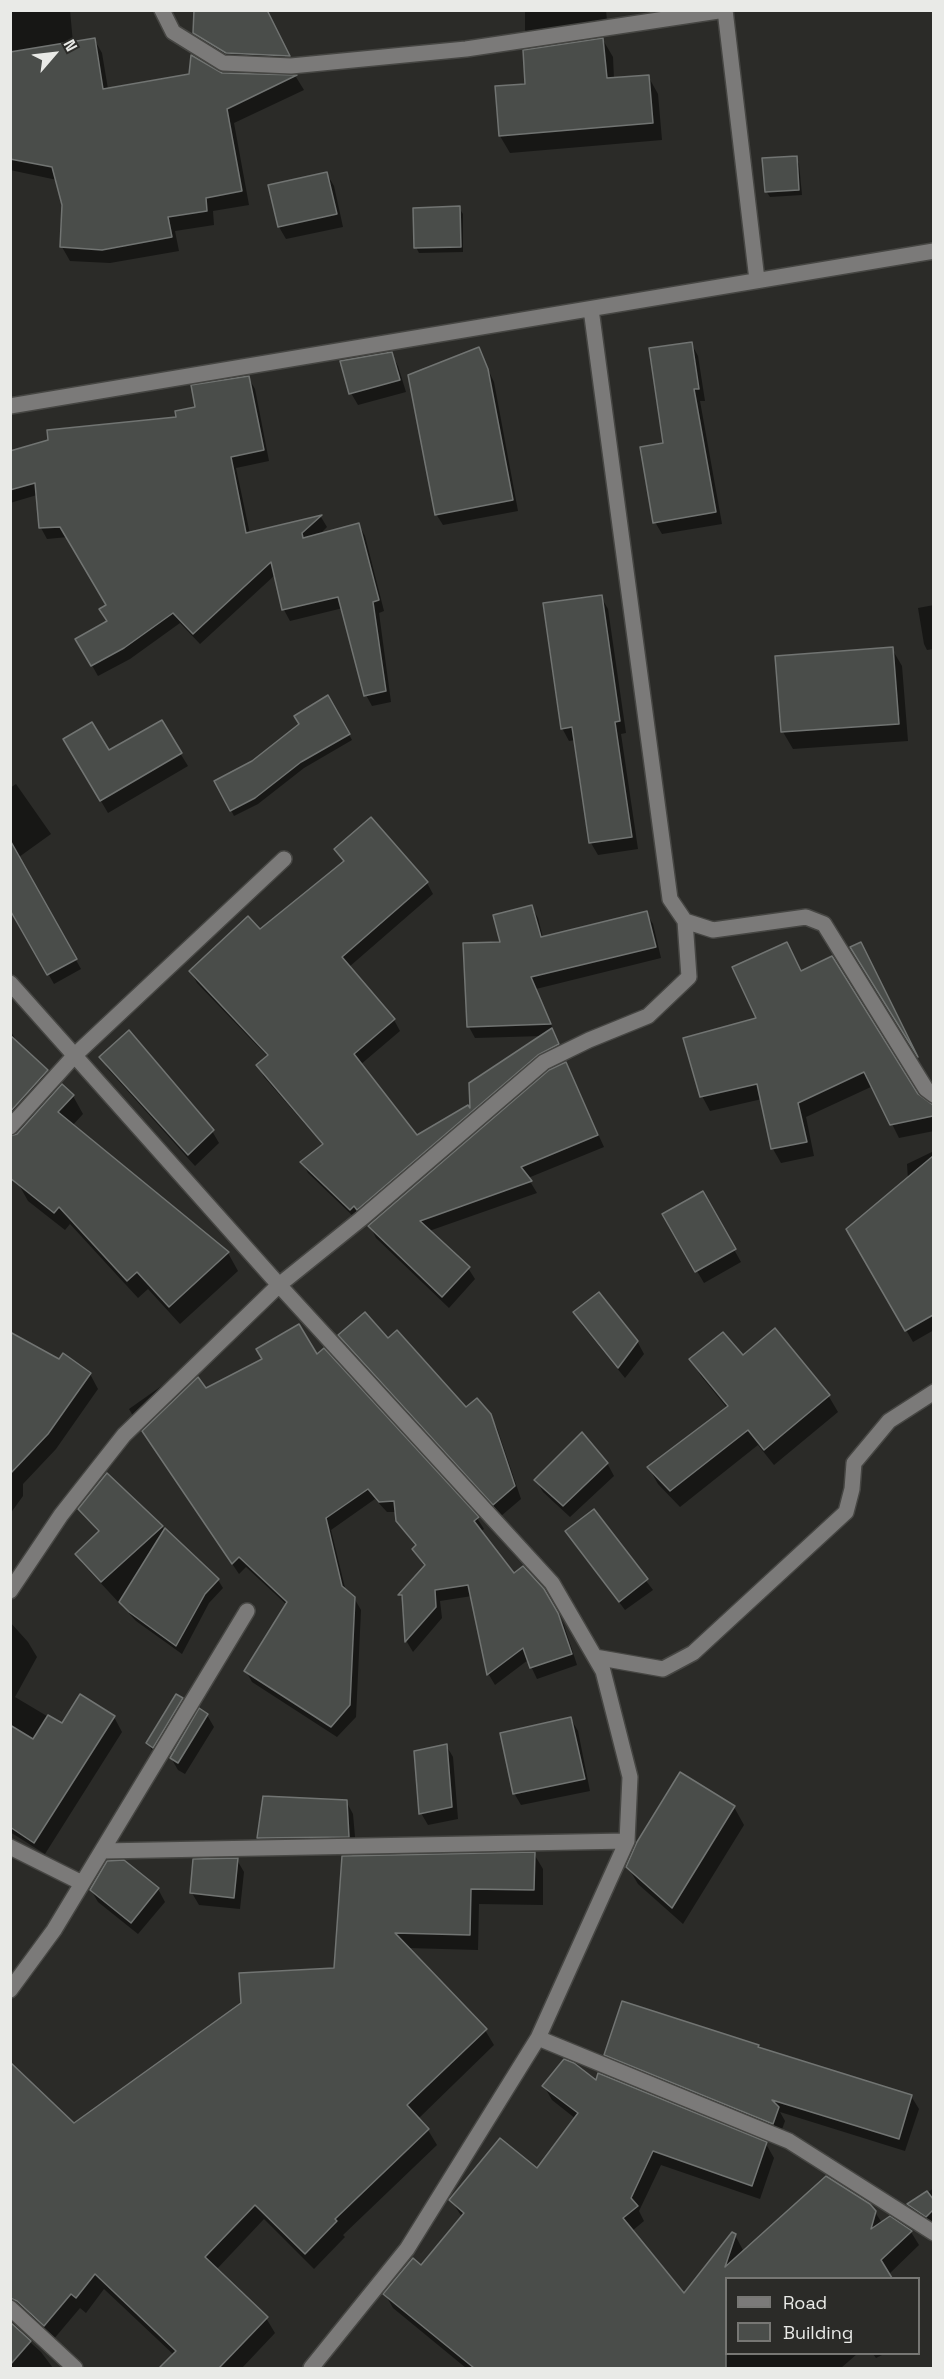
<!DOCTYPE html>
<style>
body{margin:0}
#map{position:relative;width:944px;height:2379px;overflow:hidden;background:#2b2b28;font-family:"Space Grotesk",sans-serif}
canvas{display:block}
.frame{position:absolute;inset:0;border:12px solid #e9eae7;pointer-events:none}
.legend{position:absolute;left:725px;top:2277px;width:195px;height:78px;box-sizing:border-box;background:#2b2b28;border:2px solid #777774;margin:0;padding:8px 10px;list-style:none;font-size:18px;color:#e9eae7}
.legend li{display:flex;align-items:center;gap:12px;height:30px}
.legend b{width:30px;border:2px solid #777774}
.north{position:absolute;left:24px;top:24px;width:60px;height:60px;-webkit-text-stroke:4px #2b2b28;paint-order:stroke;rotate:62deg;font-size:16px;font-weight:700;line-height:24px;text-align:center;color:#e9eae7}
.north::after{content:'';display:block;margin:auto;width:21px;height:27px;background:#e9eae7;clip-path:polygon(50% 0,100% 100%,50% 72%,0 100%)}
</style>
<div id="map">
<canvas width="944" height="2379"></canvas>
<div class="frame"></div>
<ul class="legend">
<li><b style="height:8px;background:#7b7a79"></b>Road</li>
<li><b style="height:16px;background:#4a4d4a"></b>Building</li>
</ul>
<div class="north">N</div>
</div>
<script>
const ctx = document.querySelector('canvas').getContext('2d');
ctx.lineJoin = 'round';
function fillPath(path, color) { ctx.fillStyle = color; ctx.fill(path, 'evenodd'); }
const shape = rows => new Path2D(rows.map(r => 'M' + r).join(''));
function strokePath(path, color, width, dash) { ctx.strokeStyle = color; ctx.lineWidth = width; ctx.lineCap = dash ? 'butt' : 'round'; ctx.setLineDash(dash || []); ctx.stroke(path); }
const shadow = shape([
 [10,10,70,10,73,43,94,39,102,53,108,89,222,74,296,77,304,90,234,123,249,205,213,211,214,225,175,231,179,251,110,263,70,261,62,247,64,205,57,180,10,170],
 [192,10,256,10,294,71,236,69,203,48,194,32,195,15],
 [525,10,606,10,608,31,532,42,525,30],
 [603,40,613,57,614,79,648,76,658,94,662,140,510,153,500,136,527,85],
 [796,158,799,164,802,195,770,197,766,191],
 [327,174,334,186,343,227,286,239,279,227,270,186],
 [459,208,463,214,463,252,419,253,416,247],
 [691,343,698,356,705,401,700,401,722,524,662,534,655,522,664,444],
 [478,349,494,382,518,511,443,525,436,514],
 [391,353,398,366,406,392,358,405,351,393],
 [248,377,255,389,269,461,236,468,250,534,321,517,327,527,318,536,359,525,365,536,384,611,379,613,391,702,372,706,366,695,343,608,290,621,284,610,275,575,200,644,180,623,130,659,98,676,77,639,108,622,108,606,68,537,47,539,41,528,37,495,10,503,10,453,178,419],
 [601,597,608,609,626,733,621,734,638,849,598,855,591,843,576,740,569,741,562,728],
 [934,605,934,649,927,650,924,644,918,608],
 [892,649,902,666,908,741,793,749,783,732],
 [328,697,352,740,304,768,258,804,234,816,216,781,253,763,301,724],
 [161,722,188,766,108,813,65,740,109,753],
 [16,784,51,834,19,857,81,969,54,984,10,907,10,788],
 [371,819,427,883,433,894,349,967,394,1020,400,1031,360,1065,416,1137,468,1107,472,1112,471,1083,543,1036,475,1038,469,1027,502,944,531,906,538,918,543,938,646,913,653,924,661,958,536,989,564,1055,357,1220,308,1173,302,1162,323,1145,264,1077,258,1066,268,1057,197,983,191,972,260,931,344,862,336,849],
 [802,973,917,1095,928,1105,934,1105,934,1131,899,1138,873,1086,806,1117,814,1156,781,1163,773,1149,762,1099,710,1111,702,1096,758,1019],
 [10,1030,18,1044,47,1071,58,1091,73,1096,83,1114,72,1126,228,1253,238,1271,180,1324,148,1289,138,1298,70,1224,65,1230,28,1201,18,1183,10,1176],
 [101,1057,212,1131,219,1143,195,1166,108,1069],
 [566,1064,604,1147,528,1178,537,1193,429,1231,468,1268,475,1279,449,1308,376,1238,370,1226],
 [934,1151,934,1330,913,1342,848,1229,908,1180,907,1164],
 [702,1193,741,1262,704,1283,664,1215],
 [575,1313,637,1341,644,1354,625,1378,582,1325],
 [10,1334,90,1374,98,1389,56,1449,23,1484,23,1496,10,1514],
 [340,1336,388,1340,466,1409,490,1415,497,1428,521,1499,501,1516,347,1348],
 [324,1350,477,1518,484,1529,480,1532,514,1575,543,1590,564,1625,577,1665,537,1679,528,1660,495,1685,489,1675,472,1596,440,1601,442,1618,413,1652,407,1642,404,1601,400,1595,425,1567,413,1550,416,1547,397,1521,396,1512,387,1512,375,1499,331,1530,346,1592,354,1598,361,1610,356,1717,337,1737,252,1682,246,1671,287,1605,246,1567,239,1574,150,1442,206,1390,317,1356],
 [743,1358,828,1395,838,1412,774,1465,758,1445,680,1507,658,1484,649,1468,728,1409,701,1376,691,1360],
 [163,1385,169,1396,139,1426,129,1409],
 [607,1463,614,1476,570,1517,543,1492,536,1480],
 [107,1475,218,1580,223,1588,209,1603,182,1654,136,1621,82,1563,76,1554,99,1533,80,1509],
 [593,1511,653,1590,625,1610,573,1541],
 [10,1622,28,1642,37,1657,15,1697,62,1725,114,1717,122,1732,45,1854,10,1832],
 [182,1699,189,1711,155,1756,148,1743],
 [207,1715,214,1727,185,1774,178,1770,171,1758],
 [571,1719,578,1731,590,1791,521,1805,514,1793],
 [446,1745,453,1757,458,1819,428,1825,421,1813],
 [264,1798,346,1801,353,1814,356,1848,266,1850,259,1838],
 [734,1807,744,1825,683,1924,638,1884,628,1867],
 [534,1854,543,1869,543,1905,479,1904,478,1950,407,1948,485,2030,494,2045,418,2119,428,2130,437,2145,343,2235,345,2237,314,2269,264,2219,216,2270,266,2318,275,2333,242,2368,161,2368,174,2355,104,2289,86,2313,80,2308,53,2340,10,2318,10,2064,74,2125,336,1969,343,1858],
 [237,1860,244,1872,240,1909,199,1905,192,1893],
 [158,1889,165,1902,138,1934,98,1902,91,1890],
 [758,2046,759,2049,911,2096,919,2109,905,2151,780,2112,785,2121,780,2135,613,2067,606,2055],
 [597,2083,766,2144,774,2158,760,2199,661,2165,639,2211,644,2221,632,2231,684,2296,735,2235,744,2252,875,2212,882,2223,911,2232,919,2245,888,2275,891,2278,726,2278,726,2354,857,2354,841,2368,466,2368,393,2308,385,2294,421,2267,462,2217,451,2200,537,2170,576,2119,552,2100,544,2086],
 [934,2188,934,2229,917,2218,909,2205],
 [10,2324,41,2352,53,2368,10,2368],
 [873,2354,884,2354,876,2358]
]);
const building = shape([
 [194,10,267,10,290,56,226,53,193,33,194,10],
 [95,38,103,89,189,74,191,55,222,73,297,75,227,109,242,191,206,198,207,211,168,217,172,237,102,250,60,247,62,205,52,167,10,159,10,52,95,38],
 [603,38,607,78,649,75,653,123,499,136,495,86,525,84,523,50,603,38],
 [797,156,799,190,765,192,762,158,797,156],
 [327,172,337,214,278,227,268,185,327,172],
 [460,206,461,247,414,248,413,208,460,206],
 [692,342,699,389,694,389,716,512,653,523,640,447,663,443,649,348,692,342],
 [479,347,488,369,513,500,435,515,408,375,479,347],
 [392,352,400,380,349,394,340,361,392,352],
 [249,376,264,450,231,457,246,533,322,515,302,533,303,538,359,523,379,600,373,602,386,691,364,696,338,597,282,610,271,562,193,634,173,613,124,648,91,666,75,639,107,621,99,609,106,605,60,527,39,528,35,483,10,490,10,451,48,440,47,430,176,417,175,411,195,407,191,385,249,376],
 [602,595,620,721,615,722,632,837,589,843,572,727,561,729,543,603,602,595],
 [893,647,899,724,781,732,775,656,893,647],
 [328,695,350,734,301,762,255,798,230,811,214,781,252,761,299,724,294,716,328,695],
 [162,720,182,753,100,801,63,739,92,722,109,750,162,720],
 [371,817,428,882,342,957,395,1019,354,1054,417,1135,468,1105,470,1108,469,1083,552,1028,559,1044,538,1055,357,1210,354,1206,350,1210,300,1162,323,1144,256,1065,268,1055,189,971,248,916,260,929,344,861,334,849,371,817],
 [10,840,77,959,47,975,10,910,10,840],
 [532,905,541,937,647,911,656,947,531,977,551,1024,467,1027,463,943,500,942,493,915,532,905],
 [787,942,801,971,832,956,918,1094,933,1105,933,1116,890,1125,864,1072,798,1103,807,1142,771,1149,757,1084,700,1097,683,1038,756,1018,732,967,787,942],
 [861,942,918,1057,850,947,861,942],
 [129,1030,214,1130,188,1155,99,1057,129,1030],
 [10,1035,48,1070,10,1112,10,1035],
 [566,1062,598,1135,521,1167,532,1181,420,1221,470,1267,442,1297,368,1226,549,1070,566,1062],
 [62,1084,74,1095,58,1112,229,1252,169,1307,137,1272,127,1281,59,1207,54,1213,10,1178,10,1136,17,1134,62,1084],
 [933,1156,933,1315,905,1331,846,1229,933,1156],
 [703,1191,736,1249,695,1272,662,1214,703,1191],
 [599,1292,638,1341,618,1368,573,1312,599,1292],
 [365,1312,388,1338,397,1330,466,1407,477,1398,491,1414,515,1486,493,1505,338,1335,365,1312],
 [299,1324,317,1354,324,1348,479,1517,474,1521,514,1573,523,1566,544,1589,558,1613,572,1654,530,1668,523,1648,487,1675,468,1585,435,1590,436,1607,405,1642,402,1595,398,1595,425,1565,412,1549,416,1545,396,1521,394,1501,379,1502,368,1489,326,1518,342,1586,355,1597,350,1705,331,1727,244,1671,287,1602,239,1557,232,1564,142,1431,198,1377,206,1388,262,1359,256,1349,299,1324],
 [775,1328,830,1395,764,1450,748,1430,670,1491,647,1467,728,1406,689,1359,723,1332,743,1355,775,1328],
 [10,1332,59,1359,63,1353,91,1373,48,1434,10,1474,10,1332],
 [582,1432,608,1463,563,1506,534,1480,582,1432],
 [107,1473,163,1526,101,1582,75,1554,99,1531,78,1509,107,1473],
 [594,1509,648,1579,619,1602,565,1531,594,1509],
 [165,1528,219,1579,205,1594,176,1646,129,1612,119,1602,165,1528],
 [80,1694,115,1716,34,1843,10,1827,10,1725,33,1739,48,1715,62,1723,80,1694],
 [176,1694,183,1698,153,1748,146,1743,176,1694],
 [199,1708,208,1714,178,1763,170,1758,199,1708],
 [571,1717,585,1779,513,1794,500,1733,571,1717],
 [447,1744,452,1807,419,1814,414,1751,447,1744],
 [680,1772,735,1806,672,1908,626,1867,637,1842,680,1772],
 [263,1796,347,1800,349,1837,257,1838,263,1796],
 [535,1852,534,1890,471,1889,470,1935,395,1933,487,2029,407,2105,429,2129,335,2219,337,2221,305,2254,255,2205,205,2257,268,2317,219,2368,159,2368,176,2351,95,2274,76,2298,71,2294,44,2326,17,2301,10,2298,10,2062,74,2123,241,2003,239,1973,334,1968,342,1856,535,1852],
 [238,1858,234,1898,190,1893,193,1859,238,1858],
 [124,1860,159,1888,131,1923,90,1890,107,1861,124,1860],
 [622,2001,759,2045,758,2047,912,2095,899,2139,772,2100,779,2107,773,2124,604,2055,622,2001],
 [564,2059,574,2063,596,2080,598,2073,767,2142,752,2186,653,2151,631,2198,638,2206,623,2218,684,2293,732,2232,736,2234,725,2267,826,2176,870,2204,876,2211,871,2229,890,2216,912,2231,881,2260,892,2278,726,2278,726,2368,474,2368,383,2294,413,2258,421,2265,464,2213,449,2200,500,2138,537,2168,578,2113,542,2086,564,2059],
 [927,2191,933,2199,933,2210,926,2217,907,2204,927,2191],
 [10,2322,31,2341,10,2365,10,2322]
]);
const minor = shape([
 [162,10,173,32,223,63,291,66,466,49,725,10],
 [725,10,757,280],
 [10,406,934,251],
 [685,921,713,930,806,917,824,924,926,1089,934,1095],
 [10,983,279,1285,552,1583,603,1671,630,1777,627,1841,538,2038,407,2249,311,2368],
 [10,1127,75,1055,284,859],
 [10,1591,61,1515,124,1435,279,1285,361,1219,544,1062,589,1040,648,1016,689,977,685,921,670,899,591,309],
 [595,1657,663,1669,693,1653,846,1512,852,1489,854,1463,889,1421,934,1392],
 [10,1847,82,1883],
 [102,1851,627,1841],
 [10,1990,54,1930,247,1611],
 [538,2038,789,2141,934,2233],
 [10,2308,75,2368]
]);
fillPath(shadow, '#0007');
fillPath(building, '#4a4d4a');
strokePath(building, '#717472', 1.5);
strokePath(minor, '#464643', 18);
strokePath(minor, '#7b7a79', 15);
</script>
